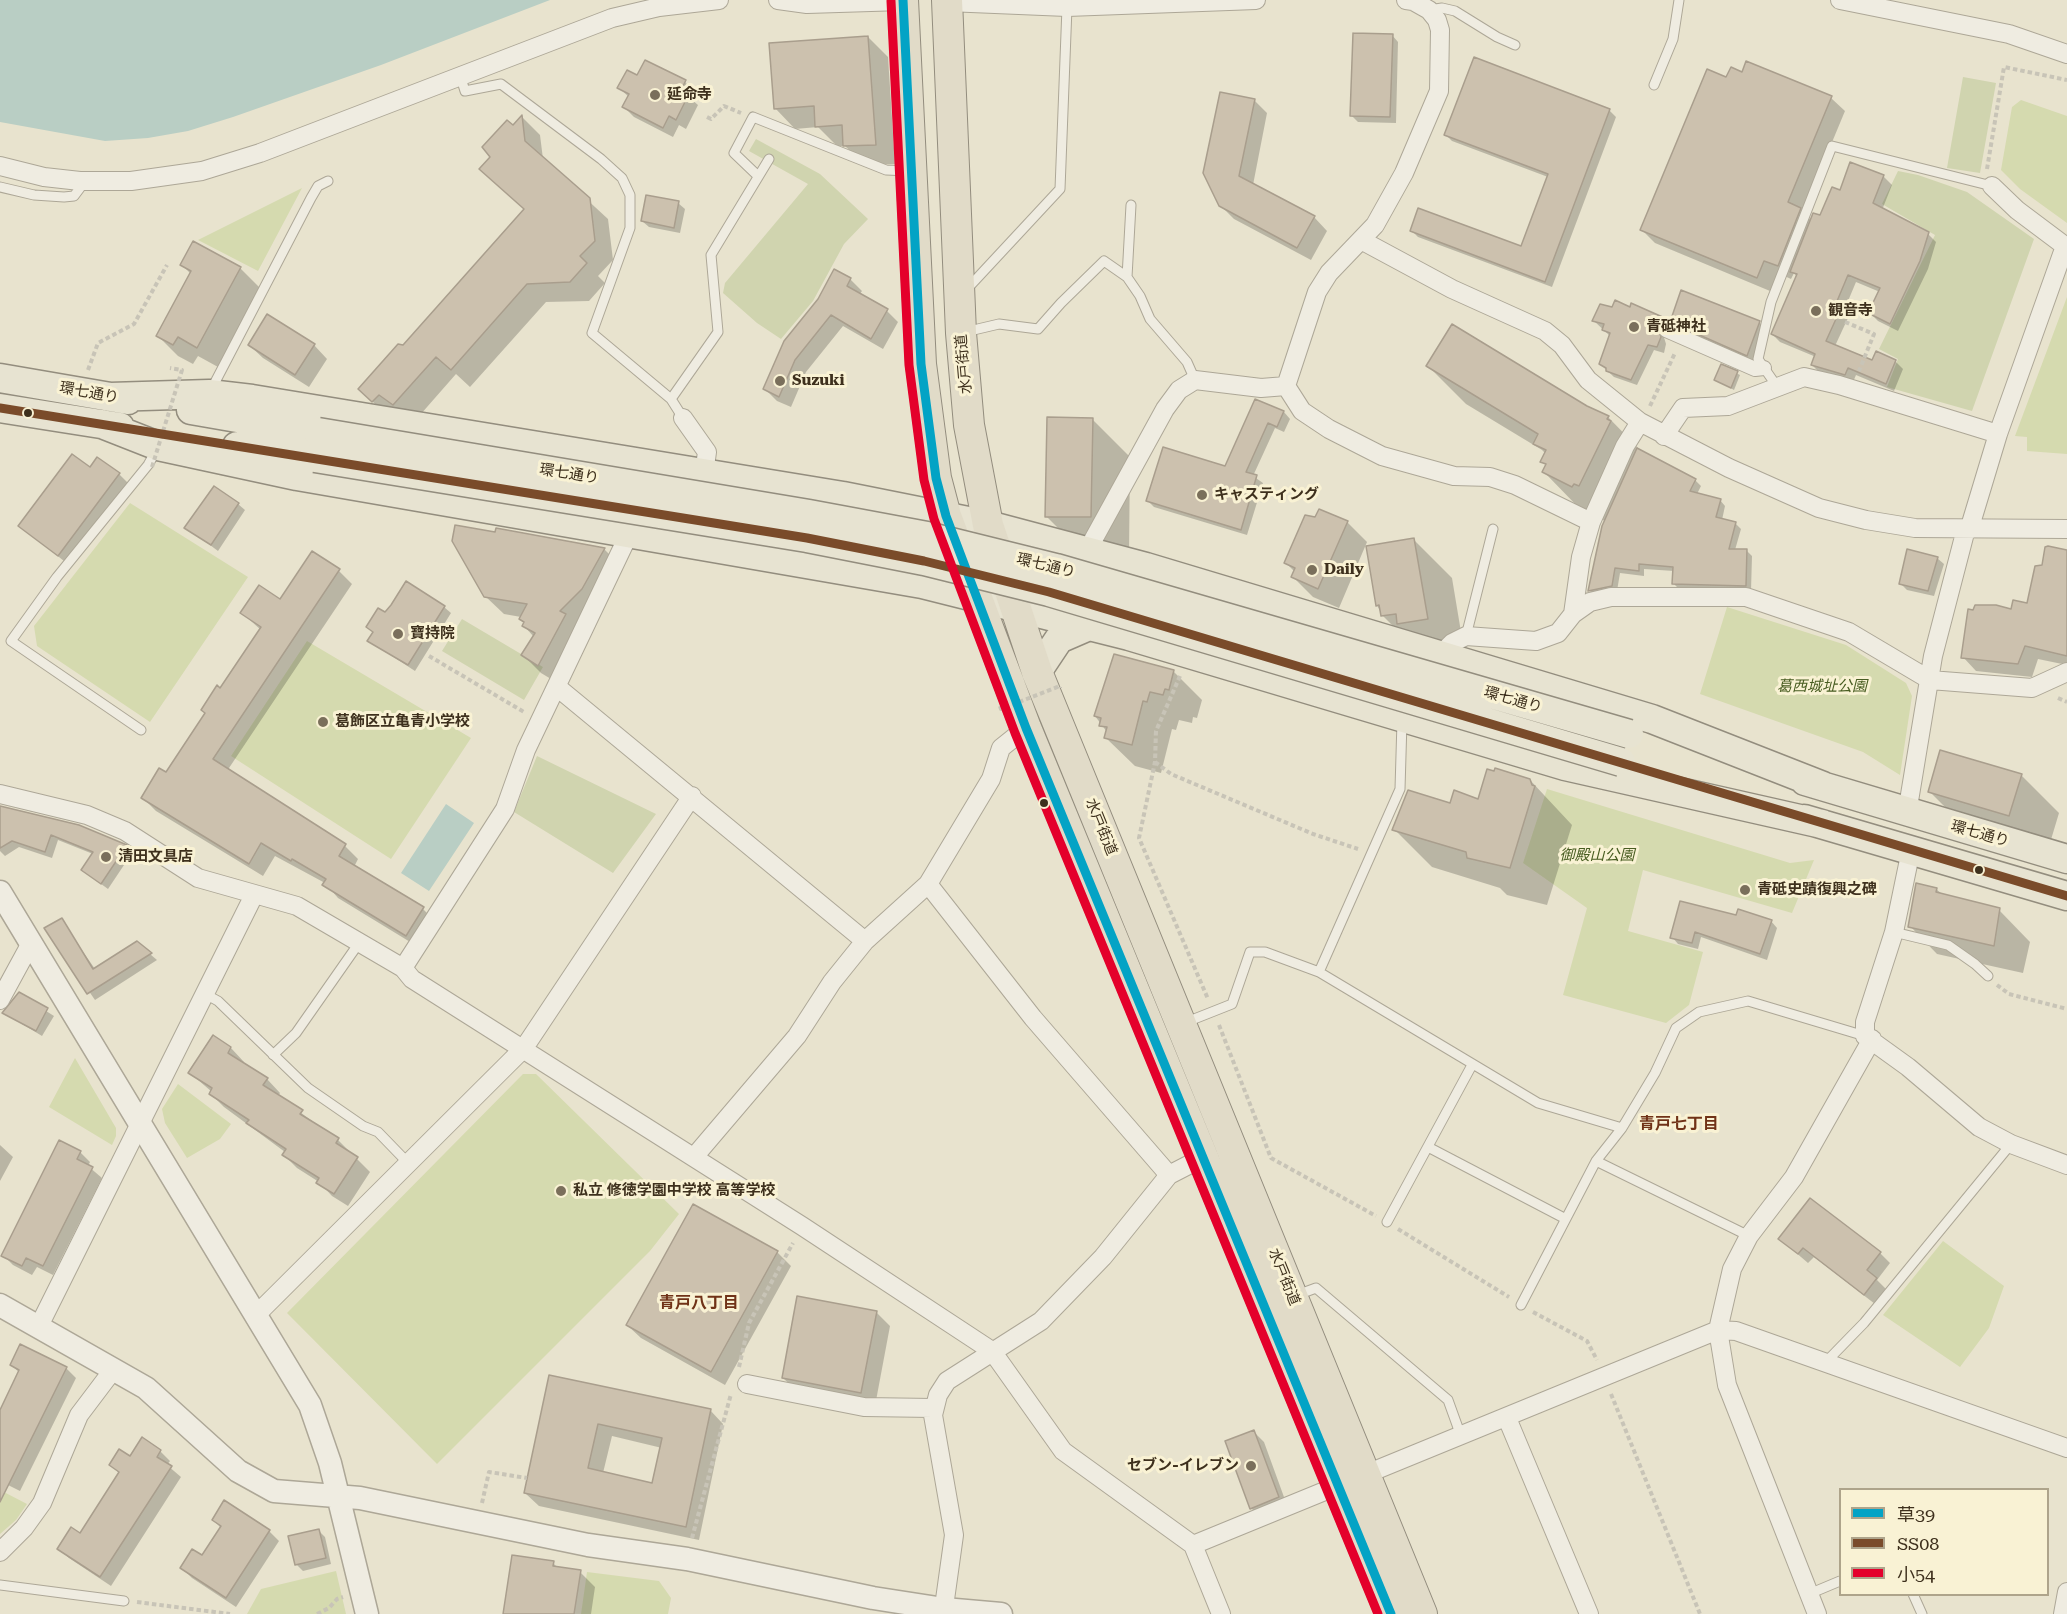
<!DOCTYPE html>
<meta charset="utf-8">
<style>
body{margin:0}
#map{position:relative;width:2067px;height:1614px;overflow:hidden;background:#e8e3ce;font-family:"Roboto Serif","Noto Sans JP",serif}
canvas{display:block}
.legend{position:absolute;left:1839px;top:1488px;width:210px;height:108px;box-sizing:border-box;background:#f9f2d4;border:2px solid #aea48b;margin:0;padding:8px 10px;list-style:none;font-size:18px;color:#3e301d}
.legend li{display:flex;align-items:center;gap:12px;height:30px}
.legend b{width:30px;border:2px solid #aea48b}
</style>
<div id="map">
<canvas width="2067" height="1614"></canvas>
<ul class="legend">
<li><b style="height:8px;background:#03a3c5"></b>草39</li>
<li><b style="height:8px;background:#7a4b2a"></b>SS08</li>
<li><b style="height:8px;background:#e4002b"></b>小54</li>
</ul>
</div>
<script>
const ctx = document.querySelector('canvas').getContext('2d');
ctx.lineJoin = 'round';
function fillPath(path, color) { ctx.fillStyle = color; ctx.fill(path, 'evenodd'); }
const shape = rows => new Path2D(rows.map(r => 'M' + r).join(''));
function strokePath(path, color, width, dash) { ctx.strokeStyle = color; ctx.lineWidth = width; ctx.lineCap = dash ? 'butt' : 'round'; ctx.setLineDash(dash || []); ctx.stroke(path); }
function drawText(font, color, halo, rows, align = 'center') {
  ctx.font = font + ' "Roboto Serif","Noto Sans JP",serif'; ctx.lineWidth = 6; ctx.setLineDash([]); ctx.textBaseline = 'middle'; ctx.strokeStyle = halo; ctx.fillStyle = color; for (const [text, x, y, turn = 0] of rows) {
    ctx.save(); ctx.translate(x, y); ctx.rotate((+turn || 0) * Math.PI / 180); ctx.textAlign = isNaN(turn) ? turn : align; if (halo) ctx.strokeText(text, 0, 0); ctx.fillText(text, 0, 0); ctx.restore();
  }
}
const green = shape([
 [2021,100,2067,116,2067,223,2020,189,2001,170,2012,107],
 [302,188,258,271,198,240],
 [2067,297,2067,454,2027,451,2027,437,2015,436],
 [130,503,248,577,150,722,37,646,34,626],
 [1727,607,1846,645,1906,683,1912,696,1900,775,1863,752,1700,694],
 [307,641,471,738,391,859,231,756],
 [1547,789,1790,863,1814,860,1792,913,1643,870,1628,931,1703,952,1689,1005,1666,1023,1563,995,1587,908,1523,863],
 [75,1058,116,1128,116,1136,112,1145,49,1107],
 [523,1074,536,1074,679,1214,650,1251,437,1464,287,1313],
 [178,1084,231,1124,220,1139,187,1158,165,1123,162,1109],
 [1943,1241,2004,1286,1989,1328,1960,1367,1883,1315],
 [0,1490,27,1504,16,1520,0,1534],
 [336,1571,346,1614,247,1614,261,1589],
 [587,1572,659,1581,671,1598,668,1614,581,1614]
]);
const cemetery = shape([
 [1963,77,1996,83,1980,173,1947,168],
 [756,139,820,174,868,219,844,244,813,301,781,339,757,323,723,293,725,283,808,184,749,151],
 [1898,171,1918,175,1967,192,2034,239,1972,411,1887,387,1898,359,1879,349,1935,235,1882,204],
 [462,619,543,667,524,700,442,651],
 [537,756,656,814,613,873,514,812]
]);
const water = shape([
 [0,0,550,0,381,65,233,117,188,131,148,138,105,141,0,122],
 [446,804,474,823,429,891,401,873]
]);
const shadow = shape([
 [1392,35,1398,42,1396,123,1358,122,1352,116],
 [868,37,888,57,895,164,865,165,845,146,837,146,818,127,795,129,775,108],
 [646,62,685,82,695,92,691,99,698,105,686,129,679,125,673,137,634,117,624,107,629,97,619,88,638,77],
 [1727,79,1831,98,1845,111,1803,212,1812,221,1821,217,1841,192,1851,164,1884,177,1892,185,1882,210,1928,234,1936,242,1928,269,1898,331,1878,321,1870,313,1880,292,1856,282,1843,313,1848,318,1835,346,1873,362,1895,361,1903,369,1894,391,1856,375,1853,382,1820,373,1812,365,1816,357,1780,342,1772,334,1797,277,1794,273,1791,279,1778,273,1770,291,1655,243,1642,230],
 [1254,100,1267,113,1253,185,1314,217,1327,231,1311,260,1234,219,1220,205],
 [1609,110,1616,117,1552,287,1418,237,1411,230,1522,248,1548,177,1452,141,1446,135],
 [522,117,540,135,543,159,608,219,613,260,598,276,605,283,589,301,546,302,470,387,456,374,413,423,379,408,360,389,404,347,525,210,513,127],
 [678,203,685,209,680,233,649,227,642,221],
 [182,265,240,268,260,288,218,367,198,356,193,364,178,356,158,336,191,274],
 [850,279,862,291,859,295,887,311,898,322,883,349,843,326,806,372,791,407,777,401,765,389],
 [1632,305,1666,320,1672,326,1663,334,1666,344,1664,353,1654,350,1637,385,1614,377,1600,364,1610,336,1594,321,1612,309,1631,309],
 [1672,321,1759,322,1769,332,1757,365,1682,331],
 [249,345,314,345,327,359,309,387,263,358],
 [1428,366,1586,407,1608,417,1644,454,1695,480,1701,486,1697,494,1720,500,1725,506,1722,520,1735,523,1741,529,1735,550,1746,550,1752,556,1751,591,1679,589,1674,584,1674,571,1644,569,1644,576,1620,573,1617,591,1595,596,1589,590,1605,521,1581,510,1544,472,1547,466,1542,462,1546,454,1542,450,1466,404],
 [1722,366,1740,375,1734,390,1716,380],
 [1256,401,1284,412,1290,419,1284,432,1275,428,1253,476,1263,483,1247,535,1154,507,1148,501,1226,467],
 [1092,419,1130,457,1129,555,1084,554,1046,516],
 [90,469,119,474,129,484,69,565,20,526],
 [238,504,245,510,218,551,186,527],
 [1347,522,1367,542,1339,608,1313,597,1293,577,1295,572,1286,563],
 [497,529,604,549,622,567,556,682,541,673,523,655,534,637,524,626,525,623,521,617,504,614,485,596],
 [1414,540,1452,578,1465,656,1420,653,1382,615,1377,605],
 [2067,552,2067,665,2038,659,2032,677,1976,671,1963,657,1974,612,2012,611,2028,604,2043,566],
 [1937,558,1944,564,1934,596,1907,590,1901,584],
 [339,571,352,584,227,771,345,846,358,859,354,867,423,909,436,922,420,948,338,898,325,883,275,856,263,876,156,811,143,798,166,774,261,630,242,613,281,601],
 [444,607,451,613,415,671,369,641,374,633,367,627,385,614],
 [1173,671,1202,700,1197,718,1193,717,1192,723,1179,720,1176,730,1172,729,1161,773,1135,766,1106,738,1107,732,1095,716],
 [2021,775,2059,813,2047,853,1967,829,1929,791],
 [1530,780,1572,825,1547,905,1507,895,1500,888,1432,867,1394,829,1451,804,1479,801],
 [0,807,126,847,132,853,108,889,82,870,93,854,58,840,52,858,19,847,5,856,0,851],
 [1936,889,1942,894,1999,910,2030,942,2023,973,1937,954,1909,925],
 [1737,917,1771,921,1777,928,1767,960,1701,937,1698,949,1678,944,1672,937],
 [61,920,95,969,137,943,157,960,95,1000,46,929],
 [19,994,54,1016,42,1036,4,1013],
 [213,1037,231,1048,244,1062,243,1064,267,1079,280,1093,278,1096,338,1140,370,1172,348,1206,332,1196,319,1182,297,1168,284,1155,285,1152,224,1107,211,1094,212,1092,190,1073],
 [60,1142,80,1152,90,1162,88,1166,102,1178,53,1275,37,1267,32,1275,13,1265,3,1255],
 [0,1145,13,1157,0,1181],
 [1780,1239,1880,1253,1890,1263,1877,1280,1886,1289,1875,1304,1814,1257,1808,1263],
 [777,1252,791,1266,725,1385,641,1338,627,1325],
 [876,1312,890,1326,875,1406,797,1391,783,1378],
 [11,1365,66,1368,76,1378,20,1491,0,1481,0,1413,20,1373],
 [550,1377,710,1410,723,1424,699,1540,539,1506,525,1493],
 [612,1436,662,1448,653,1484,603,1473],
 [1254,1432,1264,1442,1288,1508,1262,1519,1252,1509,1227,1442],
 [160,1451,170,1461,167,1465,181,1477,111,1586,69,1558,59,1549,80,1535,120,1474,111,1465],
 [213,1520,269,1531,279,1541,236,1607,192,1578,182,1568,203,1557,221,1528],
 [318,1530,325,1537,331,1564,303,1571,297,1565,290,1537],
 [553,1563,559,1569,580,1572,595,1587,591,1614,505,1614]
]);
const building = shape([
 [1353,33,1393,34,1390,117,1350,116,1353,33],
 [868,36,876,145,843,146,842,125,815,127,814,106,774,109,769,43,868,36],
 [1474,57,1610,109,1545,282,1410,231,1418,208,1521,246,1548,174,1444,135,1474,57],
 [645,60,686,80,681,90,689,94,676,120,669,116,663,128,622,107,629,94,617,88,627,70,637,75,645,60],
 [1746,61,1832,96,1788,202,1801,208,1778,266,1764,261,1757,278,1640,230,1707,69,1726,77,1731,67,1742,72,1746,61],
 [1220,92,1255,99,1239,176,1315,216,1297,248,1219,206,1203,173,1220,92],
 [522,115,525,141,590,198,595,241,580,256,587,263,570,282,527,284,451,370,436,357,393,405,379,395,372,402,358,389,398,344,403,345,524,209,479,169,490,157,482,147,507,120,513,125,522,115],
 [1850,162,1884,175,1873,203,1929,232,1920,261,1890,324,1868,313,1880,288,1848,275,1835,306,1841,308,1826,341,1872,360,1876,351,1896,360,1886,384,1848,368,1845,375,1811,365,1815,354,1771,334,1797,274,1790,272,1813,213,1820,215,1832,187,1840,190,1850,162],
 [646,195,679,201,674,228,641,221,646,195],
 [193,241,241,267,197,348,178,337,173,345,156,336,191,271,180,265,193,241],
 [834,269,851,278,847,286,888,309,871,339,831,315,795,360,779,397,763,389,784,341,818,299,834,269],
 [1681,290,1760,321,1747,356,1670,322,1681,290],
 [1615,300,1630,307,1631,303,1667,319,1658,327,1661,337,1657,347,1648,345,1631,380,1606,371,1606,368,1599,364,1610,333,1602,330,1604,324,1592,321,1600,304,1612,307,1615,300],
 [267,314,315,344,295,375,248,345,267,314],
 [1452,324,1587,406,1609,416,1607,419,1611,421,1579,486,1574,484,1572,487,1542,472,1546,464,1540,462,1546,450,1533,444,1538,434,1426,366,1452,324],
 [1721,364,1738,371,1731,388,1714,380,1721,364],
 [1255,399,1284,411,1277,427,1268,423,1246,472,1257,475,1241,530,1146,501,1163,447,1225,466,1255,399],
 [1047,417,1093,418,1091,517,1045,517,1047,417],
 [1637,448,1696,479,1690,491,1721,499,1716,517,1736,522,1729,549,1747,549,1746,586,1672,584,1673,567,1639,564,1639,571,1615,568,1612,586,1588,591,1602,526,1637,448],
 [72,454,90,467,97,457,120,473,58,556,18,526,72,454],
 [214,486,239,503,211,545,184,528,214,486],
 [1319,509,1348,521,1318,589,1291,577,1295,568,1284,563,1305,515,1315,517,1319,509],
 [455,525,495,532,496,528,605,548,582,589,560,611,566,614,538,666,521,655,535,633,522,626,524,622,519,619,527,604,484,597,452,541,455,525],
 [1414,538,1428,619,1397,624,1396,614,1381,616,1379,605,1376,606,1366,546,1414,538],
 [2048,546,2067,550,2067,656,2025,646,2018,664,1961,658,1968,609,1973,610,1975,605,1996,605,2011,609,2013,600,2027,603,2035,566,2042,565,2045,547,2048,546],
 [1907,549,1938,557,1928,591,1899,584,1907,549],
 [312,551,340,569,213,759,346,844,339,856,424,907,406,936,322,885,326,879,292,859,291,861,261,843,249,864,141,798,159,768,166,772,205,713,201,710,217,685,220,688,261,627,240,613,259,585,280,599,312,551],
 [406,581,445,606,408,665,367,641,373,632,366,627,378,608,385,612,391,605,406,581],
 [1114,654,1174,670,1169,690,1165,689,1163,695,1150,692,1147,702,1143,701,1132,745,1104,738,1107,727,1099,726,1101,718,1094,716,1114,654],
 [1940,750,2022,774,2009,816,1928,792,1940,750],
 [1495,768,1530,779,1532,785,1535,786,1510,868,1467,858,1466,852,1392,830,1408,790,1450,803,1454,790,1478,799,1487,769,1494,771,1495,768],
 [0,806,79,825,127,845,101,884,81,870,93,852,51,835,45,852,12,841,0,848,0,806],
 [1916,883,1937,888,1936,892,2000,908,1994,946,1908,927,1916,883],
 [1680,901,1736,915,1738,909,1772,920,1760,954,1695,932,1692,943,1670,938,1680,901],
 [62,918,93,969,137,941,152,953,87,994,44,928,62,918],
 [19,992,48,1008,36,1031,2,1013,19,992],
 [213,1035,231,1047,228,1053,268,1078,263,1085,303,1110,300,1114,339,1138,336,1143,358,1157,334,1194,316,1183,319,1178,282,1155,286,1149,246,1123,249,1120,209,1094,212,1088,188,1073,213,1035],
 [59,1140,81,1151,77,1159,93,1167,43,1266,26,1258,22,1266,1,1256,59,1140],
 [1810,1198,1881,1252,1867,1270,1877,1278,1864,1295,1803,1248,1798,1254,1778,1239,1810,1198],
 [693,1204,778,1251,711,1372,626,1325,693,1204],
 [797,1296,877,1311,861,1393,782,1378,797,1296],
 [20,1344,67,1367,0,1502,0,1410,19,1370,10,1365,20,1344],
 [549,1375,711,1409,686,1527,524,1493,549,1375],
 [598,1424,662,1438,652,1483,588,1468,598,1424],
 [1254,1430,1279,1497,1250,1509,1225,1441,1254,1430],
 [142,1437,161,1450,157,1457,172,1466,100,1577,57,1549,71,1527,80,1533,119,1472,109,1465,119,1449,130,1456,142,1437],
 [224,1500,270,1530,226,1598,180,1568,192,1549,202,1555,221,1526,212,1520,224,1500],
 [319,1529,326,1558,295,1565,288,1536,319,1529],
 [512,1555,554,1561,553,1566,581,1570,574,1614,503,1614,512,1555]
]);
const path = shape([
 [707,117,711,119,724,106,741,113],
 [1987,169,2004,67,2067,80],
 [1845,322,1874,334,1859,371],
 [88,370,98,343,134,324,167,265],
 [1650,406,1675,353],
 [429,656,524,712],
 [1180,676,1156,731,1155,762,1139,838,1208,999],
 [2058,698,2067,702],
 [1155,762,1171,774,1313,834,1358,849],
 [1997,985,2009,994,2067,1009],
 [1219,1025,1271,1158,1376,1216],
 [1398,1229,1509,1297],
 [1533,1312,1587,1341,1597,1360],
 [739,1367,749,1323,793,1243],
 [1611,1394,1700,1614],
 [482,1503,489,1472,527,1478],
 [692,1538,731,1394],
 [137,1602,230,1614],
 [317,1614,329,1608,337,1599,343,1597]
]);
const service = shape([
 [1429,10,1442,8,1455,11,1497,37,1515,45],
 [460,75,465,91,501,84,601,159,622,178,630,195,630,228,592,333,671,399,683,418],
 [1654,85,1673,39,1679,0],
 [758,176,734,153,753,117,886,170,909,171],
 [0,187,34,195,64,197,74,196,80,188,80,181],
 [1127,277,1131,205],
 [967,289,1060,189,1067,7],
 [965,332,999,324,1038,329,1061,303,1104,261,1127,277,1140,296,1150,319,1187,362,1195,380],
 [1778,388,1758,359,1771,302,1832,146,1992,186],
 [211,390,311,198,318,186,328,181],
 [671,399,718,332,711,255,769,159],
 [1466,636,1493,529],
 [141,730,11,641,57,577,148,465,157,449],
 [1894,932,1948,945,1975,964,1988,976],
 [1319,972,1400,789,1402,721],
 [205,994,218,1001,308,1088,363,1126,378,1132,409,1164],
 [1184,1023,1232,1004,1250,952,1265,952,1319,972,1538,1103,1622,1128],
 [273,1055,296,1033,359,943],
 [1428,1147,1564,1218],
 [1596,1161,1749,1236],
 [1387,1222,1472,1065],
 [1297,1295,1316,1288,1448,1400,1461,1436],
 [1521,1305,1596,1161,1622,1128,1655,1073,1676,1028,1699,1012,1748,1001,1865,1036],
 [1824,1364,1864,1323,2011,1144],
 [0,1585,124,1601],
 [1809,1594,1840,1581],
 [1913,1594,1922,1614]
]);
const pedestrian = shape([
 [1666,330,1755,369,1764,368]
]);
const minor = shape([
 [778,0,807,4,903,1],
 [1840,0,2009,34,2067,54],
 [947,2,1067,7,1256,0],
 [0,166,44,177,80,181,131,181,202,171,260,153,612,18,659,7,719,0],
 [1361,240,1452,289,1545,331,1562,345,1588,380,1640,422,1729,468,1819,508,1866,520,1915,528,2067,529],
 [1286,386,1302,411,1329,429,1382,456,1454,476,1490,477,1515,485,1591,522],
 [683,418,707,452,704,474],
 [1664,436,1683,408,1728,406,1804,377,1839,385,1998,434],
 [1969,530,1998,434,2065,246,2017,210,1992,186],
 [1087,551,1165,409,1179,390,1195,380,1261,388,1286,386,1317,292,1329,273,1375,225,1404,173,1439,91,1440,30,1437,20,1429,10,1413,1,1406,0],
 [1573,614,1581,557,1591,522,1625,446,1640,422],
 [1440,655,1452,643,1466,636,1536,641,1558,633,1573,614,1590,602,1611,597,1746,597,1849,632,1930,680,2032,688,2067,672],
 [557,687,865,941],
 [0,794,87,815,125,831,198,878,297,906,403,968,412,979,802,1226,992,1351,1063,1451,1193,1545,1221,1614],
 [1907,813,1933,656,1966,529],
 [1911,850,1894,932,1865,1022,1865,1036,1908,1067,1979,1127,2011,1144,2067,1165],
 [928,884,1033,1018,1169,1175],
 [403,968,505,809,526,750,629,534],
 [0,1000,31,943],
 [694,1157,797,1036,832,982,865,941,928,884,991,779,1001,748,1026,728],
 [257,1314,524,1048,692,796],
 [39,1326,254,895],
 [747,1384,864,1407,933,1408],
 [1507,1418,1589,1614],
 [1193,1545,1718,1330,1736,1331,2067,1448],
 [0,1552,24,1528,42,1503,79,1415,113,1370],
 [943,1614,954,1535,933,1415,938,1395,947,1381,1041,1321,1103,1257,1169,1175,1204,1157],
 [1817,1614,1727,1385,1718,1330,1732,1269,1749,1236,1794,1177,1872,1039],
 [2063,1614,2067,1592]
]);
const tertiary = shape([
 [0,892,310,1405,330,1463,367,1614],
 [0,1305,146,1388,238,1471,274,1491,360,1498,588,1545,687,1559,873,1598,944,1609,1001,1614]
]);
const primary = shape([
 [0,378,128,400],
 [110,397,209,394,252,399,843,496,988,525,1146,567,1652,719,1823,786],
 [0,408,120,427],
 [191,410,318,432],
 [102,424,158,446,297,476,922,584,1129,636,1565,766,1822,824],
 [237,446,315,458],
 [1037,672,1059,639,1089,626],
 [1805,781,2067,859],
 [1804,819,2067,896]
]);
const trunk = shape([
 [903,0,921,364,936,478,946,516,1026,728,1391,1614],
 [947,0,961,333,969,425,988,525,1037,672,1422,1614]
]);
const pathBridge = shape([
 [152,467,182,370,170,368],
 [1000,706,1001,709,1060,686,1060,688]
]);
const primaryBridge = shape([
 [318,432,809,514,927,536,1056,568,1629,734],
 [315,458,807,538,924,561,1049,592,1621,762]
]);
const bus1 = shape([
 [903,0,921,364,936,478,946,516,1026,728,1391,1614]
]);
const bus2 = shape([
 [0,408,807,538,924,561,1049,592,2067,896]
]);
const bus3 = shape([
 [891,1,909,365,924,480,934,519,1015,733,1378,1614]
]);
const markers = [
 [655,95,6,"#7a6f5b"],
 [1816,311,6,"#7a6f5b"],
 [1634,327,6,"#7a6f5b"],
 [780,381,6,"#7a6f5b"],
 [28,413,5,"#3e301d"],
 [1202,495,6,"#7a6f5b"],
 [1312,570,6,"#7a6f5b"],
 [398,634,6,"#7a6f5b"],
 [323,722,6,"#7a6f5b"],
 [1044,803,5,"#3e301d"],
 [106,857,6,"#7a6f5b"],
 [1979,870,5,"#3e301d"],
 [1745,890,6,"#7a6f5b"],
 [561,1191,6,"#7a6f5b"],
 [1251,1466,6,"#7a6f5b"]
];
const poiNames = [
 ["延命寺",667,95],
 ["観音寺",1828,311],
 ["青砥神社",1646,327],
 ["Suzuki",792,381],
 ["キャスティング",1214,495],
 ["Daily",1324,570],
 ["寶持院",410,634],
 ["葛飾区立亀青小学校",335,722],
 ["清田文具店",118,857],
 ["青砥史蹟復興之碑",1757,890],
 ["私立 修徳学園中学校 高等学校",573,1191],
 ["セブン-イレブン",1239,1466,"right"]
];
const streetNames = [
 ["水戸街道",964,364,-95],
 ["環七通り",89,393,10],
 ["環七通り",569,474,9],
 ["環七通り",1046,566,14],
 ["環七通り",1513,700,16],
 ["水戸街道",1101,827,68],
 ["環七通り",1980,834,16],
 ["水戸街道",1284,1277,68]
];
const parkNames = [
 ["葛西城址公園",1822,687],
 ["御殿山公園",1597,856]
];
const neighbourhoodNames = [
 ["青戸七丁目",1679,1124],
 ["青戸八丁目",699,1303]
];
fillPath(green, '#d5daaf');
fillPath(cemetery, '#d0d4af');
fillPath(water, '#b9cec4');
fillPath(shadow, '#0003');
fillPath(building, '#ccc1ae');
strokePath(building, '#a99e8d', 1.5);
strokePath(service, '#ada797', 11);
strokePath(pedestrian, '#ada797', 16);
strokePath(minor, '#ada797', 20);
strokePath(tertiary, '#ada797', 25);
strokePath(primary, '#938d7e', 31);
strokePath(trunk, '#938d7e', 32);
strokePath(path, '#c8c4b7', 4, [4.5, 3]);
strokePath(service, '#efece1', 9);
strokePath(pedestrian, '#efece1', 14);
strokePath(minor, '#efece1', 18);
strokePath(tertiary, '#efece1', 22);
strokePath(primary, '#e7e3d1', 28);
strokePath(trunk, '#e1dbc8', 30);
strokePath(primaryBridge, '#938d7e', 31, []);
strokePath(pathBridge, '#c8c4b7', 4, [4.5, 3]);
strokePath(primaryBridge, '#e7e3d1', 28);
strokePath(bus1, '#03a3c5', 9);
strokePath(bus2, '#7a4b2a', 9);
strokePath(bus3, '#e4002b', 9);
for (const [x, y, r, color] of markers) { const dot = new Path2D(); dot.arc(x, y, r, 0, 2 * Math.PI); ctx.fillStyle = color; ctx.fill(dot); strokePath(dot, '#f9f2d4', 2); }
drawText('bold 15px', '#3e301d', '#f9f2d4', poiNames, 'left');
drawText('15px', '#3e301d', '#f9f2d4', streetNames);
drawText('italic 15px', '#485d21', '#f9f2d4', parkNames);
drawText('bold 16px', '#703217', '#f9f2d4', neighbourhoodNames);
</script>
